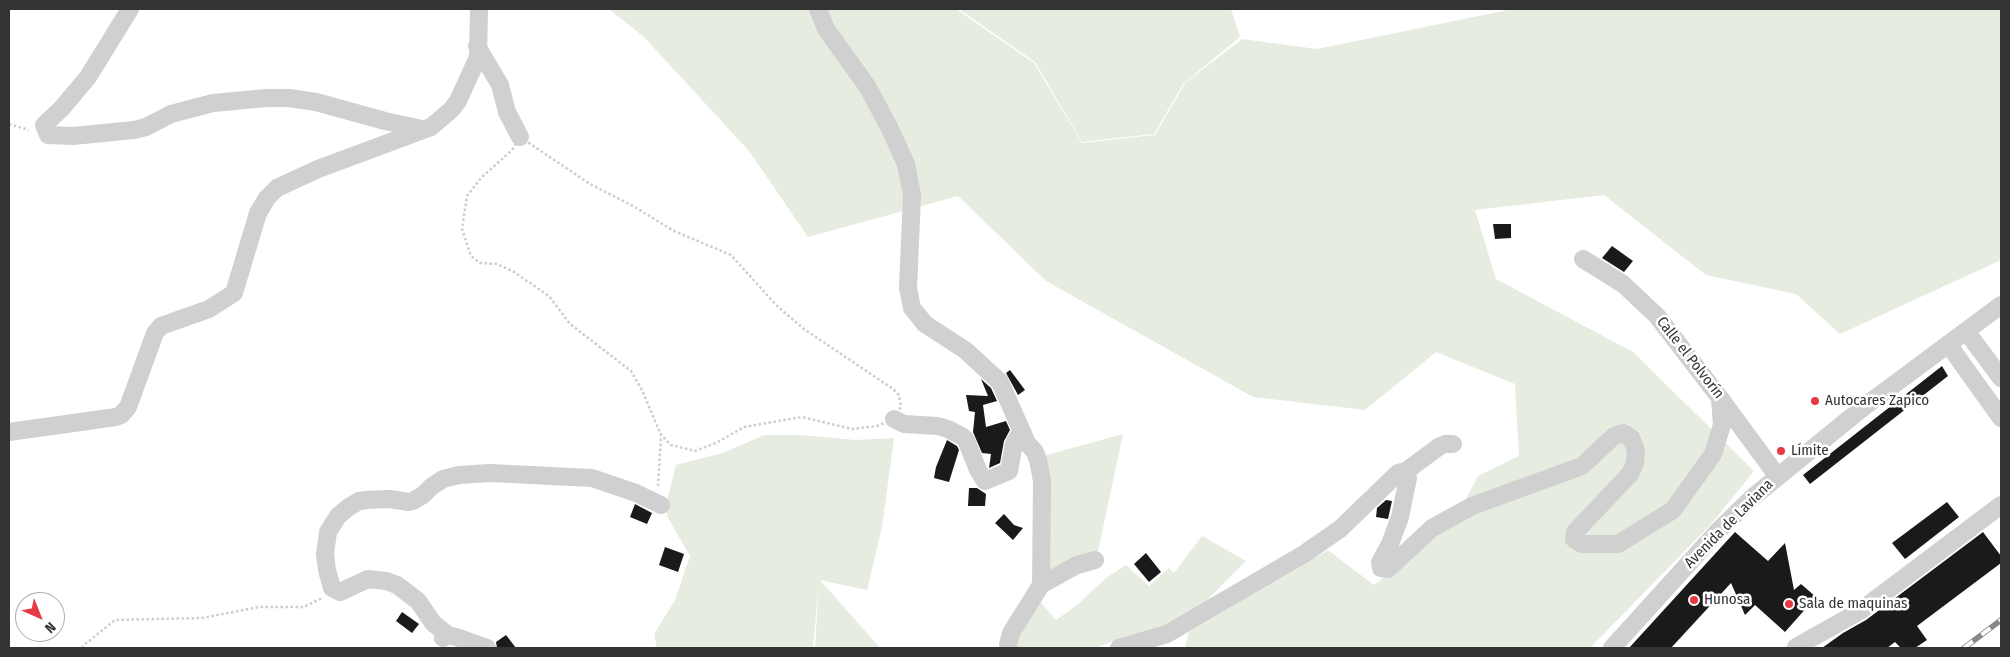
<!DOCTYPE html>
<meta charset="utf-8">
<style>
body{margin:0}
#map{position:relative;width:2010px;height:657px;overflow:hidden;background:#fff;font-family:"Fira Sans Condensed",sans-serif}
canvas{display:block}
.frame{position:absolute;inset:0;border:10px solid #333;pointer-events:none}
.north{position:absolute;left:15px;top:592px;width:50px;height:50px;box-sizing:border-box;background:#fff;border:1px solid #adadad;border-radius:50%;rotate:136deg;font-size:14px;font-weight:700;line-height:20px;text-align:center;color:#333}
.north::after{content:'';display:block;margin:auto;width:18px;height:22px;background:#e63946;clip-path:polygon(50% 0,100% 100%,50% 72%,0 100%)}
</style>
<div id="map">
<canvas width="2010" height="657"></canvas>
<div class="frame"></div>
<div class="north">N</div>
</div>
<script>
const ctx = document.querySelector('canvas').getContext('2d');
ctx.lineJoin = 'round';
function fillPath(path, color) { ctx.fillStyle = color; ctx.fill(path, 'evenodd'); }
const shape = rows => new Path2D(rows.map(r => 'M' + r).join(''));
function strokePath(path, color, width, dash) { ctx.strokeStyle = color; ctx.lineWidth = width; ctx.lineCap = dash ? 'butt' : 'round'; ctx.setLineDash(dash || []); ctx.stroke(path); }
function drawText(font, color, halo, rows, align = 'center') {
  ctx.font = font + ' "Fira Sans Condensed",sans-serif'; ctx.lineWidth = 5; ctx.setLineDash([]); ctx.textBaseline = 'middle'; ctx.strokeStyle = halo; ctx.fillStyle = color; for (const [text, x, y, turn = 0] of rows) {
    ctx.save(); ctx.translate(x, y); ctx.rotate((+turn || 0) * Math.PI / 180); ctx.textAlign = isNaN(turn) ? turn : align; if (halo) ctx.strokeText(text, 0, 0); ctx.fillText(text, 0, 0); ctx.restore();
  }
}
const green = shape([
 [609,9,956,9,1034,63,1082,143,1155,135,1185,83,1242,39,1317,49,1513,9,2001,9,2001,260,1840,334,1796,294,1706,275,1604,195,1475,210,1496,279,1633,352,1754,471,1711,524,1590,648,1185,648,1189,632,1328,550,1374,585,1454,522,1478,476,1519,456,1515,384,1436,352,1365,410,1253,397,1046,281,958,196,808,237,749,151,644,37],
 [959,9,1231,9,1240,37,1183,84,1154,134,1082,142,1035,62],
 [1123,434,1097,556,1047,577,1043,456],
 [764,435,801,435,855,440,894,438,882,527,867,590,820,580,880,648,815,648,819,579,813,648,657,648,654,634,675,600,690,556,667,516,668,497,676,465,723,453],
 [1202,536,1246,561,1196,611,1168,627,1140,636,1114,641,1094,648,1014,648,1015,636,1038,599,1056,620,1076,606,1106,578,1126,565,1149,586,1169,568,1174,573]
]);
const building = shape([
 [1493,224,1511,224,1511,238,1495,239],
 [1612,246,1633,261,1624,272,1602,258],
 [1942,366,1948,376,1810,484,1803,475],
 [1010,370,1025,390,1018,395,1006,373],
 [981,379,991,388,997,401,983,405,986,427,1006,421,1010,430,1004,441,1000,463,989,468,991,454,982,453,973,432,975,412,969,411,966,395,988,396],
 [947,440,957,446,959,450,949,482,934,478,936,467],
 [969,488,977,488,986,494,985,506,968,506],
 [1386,500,1392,501,1388,519,1376,517,1377,508],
 [1947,502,1959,517,1905,559,1892,543],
 [635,504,652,513,647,524,630,517],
 [1004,514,1014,525,1023,528,1013,540,995,523],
 [1735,532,1768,561,1785,543,1794,590,1801,584,1816,597,1785,632,1755,605,1745,615,1731,583,1671,648,1629,648],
 [1983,532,2001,556,2001,563,1917,626,1927,640,1915,648,1901,648,1895,642,1887,648,1822,648,1843,633,1866,620],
 [665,547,684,554,678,572,659,565],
 [1146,553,1161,572,1149,582,1134,564],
 [402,612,419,624,412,633,396,621],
 [506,635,516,648,497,648,496,642]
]);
const path = shape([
 [9,124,29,130],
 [520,137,590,184,633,206,674,231,731,255,777,306,804,329,893,389,899,395,901,407,894,419,877,426,852,429,802,417,744,427,716,443,695,451,671,445,661,435,642,390,631,371,570,324,549,296,514,272,497,264,480,263,471,256,462,229,467,196,481,178,512,150,520,137],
 [658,486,661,437],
 [82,648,84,645,115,620,202,618,259,607,304,607,322,598],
 [2000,648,2001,647]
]);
const minor = shape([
 [130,9,88,77,62,108,44,125,48,135,73,136,134,130,146,127,171,114,213,103,266,98,289,98,316,102,385,121,422,129],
 [818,9,826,29,867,86,889,127,906,164,912,195,908,288,912,308,925,324,965,350,1000,382,1027,443,1035,452,1038,460,1042,481,1041,585,1011,633,1008,645,1009,648],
 [477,46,500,85,507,112,520,137],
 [1583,259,1623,284,1657,316,1720,398,1778,477],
 [1966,331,2001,378],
 [1948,344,2001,418],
 [894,419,904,424,938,426,948,429,963,437,966,440,978,470,985,481,1009,471,1014,443,1022,431],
 [9,432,116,417,121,415,128,407,155,333,161,326,209,309,234,293,258,213,267,198,277,188,318,169,431,127,451,110,458,101,478,57,479,9],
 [1406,471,1440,446,1445,444,1453,444],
 [1041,585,1077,565,1095,560],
 [448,635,433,623,418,601,397,585,386,581,368,579,340,592,332,588,327,570,325,554,328,532,338,516,349,507,359,501,366,500,390,499,408,502,413,501,423,495,431,487,443,479,459,475,490,473,592,478,636,493,661,505],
 [443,638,448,635,456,637,487,648],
 [1796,647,1860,611,2001,505],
 [1119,648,1167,634,1304,554,1340,529,1398,473,1406,471,1408,478,1400,517,1390,544,1380,562,1381,568,1388,569,1432,528,1472,506,1582,466,1614,436,1623,433,1631,438,1636,450,1635,463,1630,474,1575,532,1574,539,1582,544,1618,544,1673,510,1713,454,1722,425,1720,398],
 [1612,648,1718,531,1753,497,1865,406,2001,305]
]);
const rail = shape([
 [1964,648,2001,620]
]);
const markers = [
 [1815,401,5,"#e63946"],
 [1781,451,5,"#e63946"],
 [1694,600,5,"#e63946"],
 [1789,604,5,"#e63946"]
];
const streetNames = [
 ["Calle el Polvorín",1690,358,52],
 ["Avenida de Laviana",1729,524,-45]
];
const poiNames = [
 ["Autocares Zapico",1825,401],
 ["Límite",1791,451],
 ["Hunosa",1704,600],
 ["Sala de maquinas",1799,604]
];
fillPath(green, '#e6ecdf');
fillPath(building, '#1a1a1a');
strokePath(path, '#cdcdcd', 2.5, [2.5, 2.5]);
strokePath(minor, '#d0d0d0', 18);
strokePath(rail, '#888', 5.5);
strokePath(rail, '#fff', 4, [11]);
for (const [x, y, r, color] of markers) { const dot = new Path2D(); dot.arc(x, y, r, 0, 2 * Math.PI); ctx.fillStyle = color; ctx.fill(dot); strokePath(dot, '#fff', 2); }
drawText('15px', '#333', '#fff', streetNames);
drawText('15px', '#333', '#fff', poiNames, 'left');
</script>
